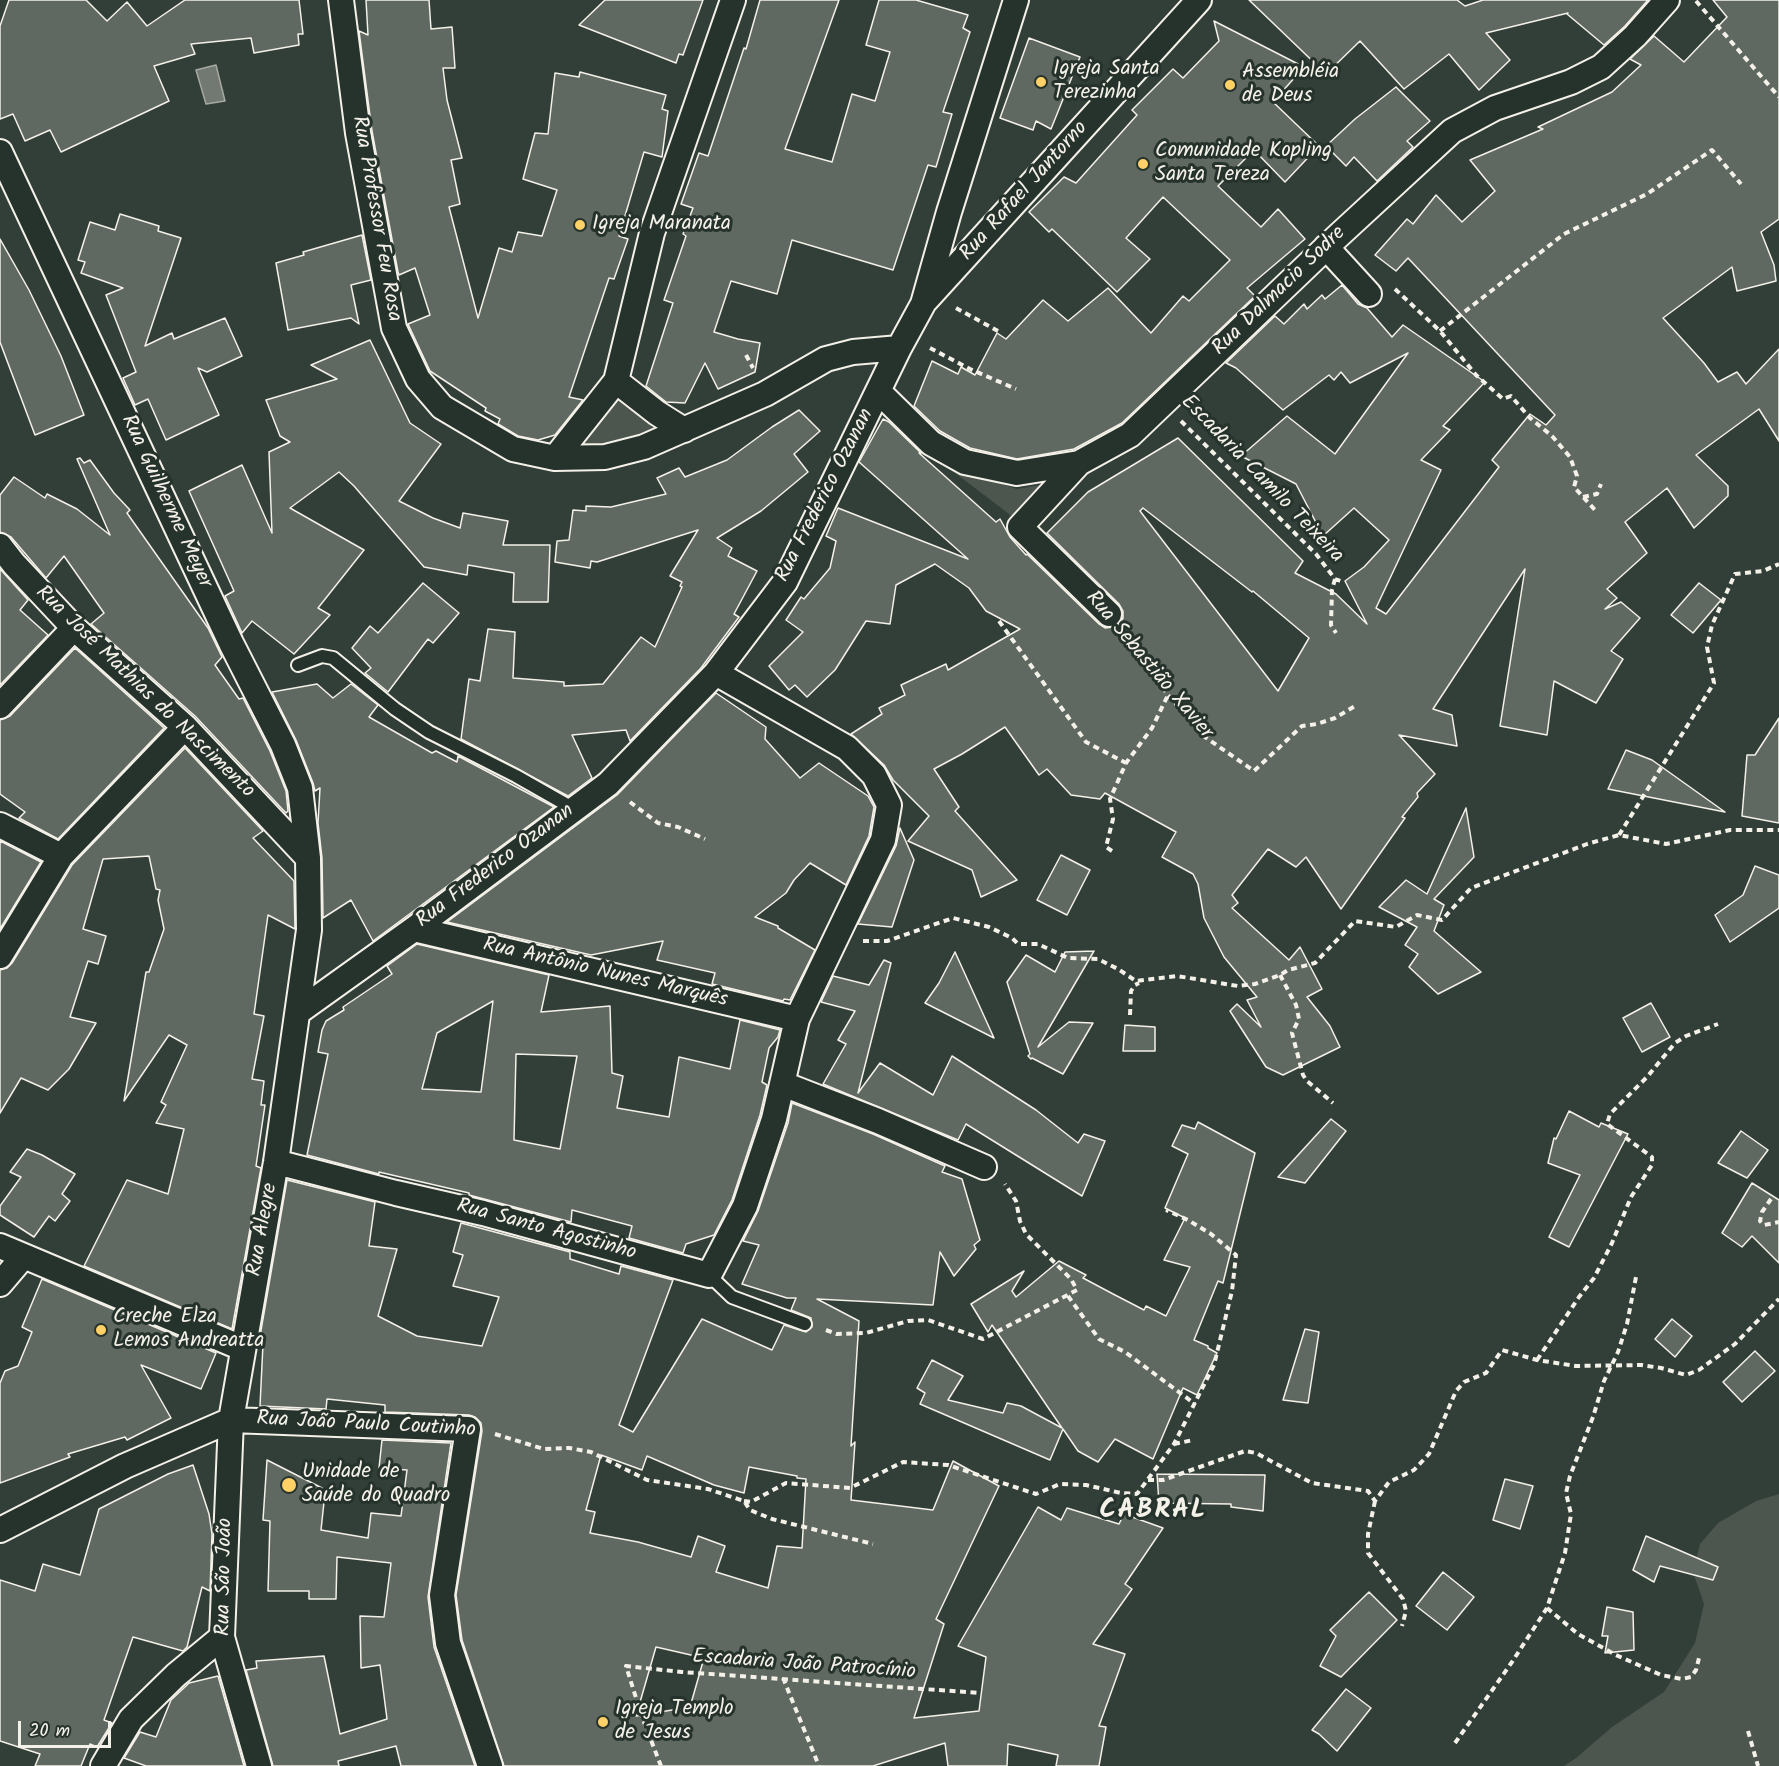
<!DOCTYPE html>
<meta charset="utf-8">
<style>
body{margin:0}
#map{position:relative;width:1779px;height:1766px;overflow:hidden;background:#323e38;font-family:Kalam,sans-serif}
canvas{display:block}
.scale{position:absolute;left:18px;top:1721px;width:93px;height:27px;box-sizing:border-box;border:3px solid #f4f1e8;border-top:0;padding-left:8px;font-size:18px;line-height:21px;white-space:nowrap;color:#f4f1e8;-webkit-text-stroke:4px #26332d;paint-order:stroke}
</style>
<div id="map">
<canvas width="1779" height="1766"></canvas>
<div class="scale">20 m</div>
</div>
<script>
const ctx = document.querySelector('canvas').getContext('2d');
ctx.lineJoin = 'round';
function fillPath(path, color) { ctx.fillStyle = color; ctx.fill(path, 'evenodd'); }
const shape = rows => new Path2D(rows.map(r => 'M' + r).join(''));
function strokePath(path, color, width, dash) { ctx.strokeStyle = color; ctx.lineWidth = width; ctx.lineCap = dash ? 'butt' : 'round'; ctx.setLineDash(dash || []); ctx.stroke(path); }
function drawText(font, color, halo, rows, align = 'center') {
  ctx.font = font + ' Kalam,sans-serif'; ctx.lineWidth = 6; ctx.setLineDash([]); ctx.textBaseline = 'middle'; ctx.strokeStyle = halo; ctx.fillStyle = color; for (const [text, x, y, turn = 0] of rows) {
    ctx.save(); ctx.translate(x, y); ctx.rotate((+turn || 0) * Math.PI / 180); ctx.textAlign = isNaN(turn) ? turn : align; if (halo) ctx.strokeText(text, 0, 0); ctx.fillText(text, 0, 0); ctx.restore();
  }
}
const green = shape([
 [615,397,658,432,617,450,577,447],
 [946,466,1017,489,1051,483,1013,517],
 [1779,1494,1779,1766,1564,1766,1576,1758,1612,1727,1664,1692,1695,1643,1704,1604,1693,1572,1700,1544,1718,1523,1756,1501]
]);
const water = shape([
 [216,65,225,101,206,104,196,70,216,65]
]);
const building = shape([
 [9,0,86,0,107,21,127,2,147,26,185,0,299,0,303,34,298,34,299,45,254,53,251,38,191,44,195,54,154,66,169,101,61,152,50,130,25,141,13,114,0,119,0,26,9,0],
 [366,0,429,0,431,29,452,27,455,68,443,68,447,100,462,158,451,160,460,204,449,207,478,318,499,248,512,252,518,232,542,236,557,190,523,179,535,133,548,134,555,73,579,77,580,72,666,95,662,109,668,111,662,157,644,152,619,236,628,239,614,279,609,278,569,397,583,400,555,435,538,440,518,436,498,424,500,419,485,411,486,408,430,371,408,324,430,315,415,268,399,275,398,272,372,131,359,31,368,35,366,0],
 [605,0,703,0,683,55,679,54,676,63,579,25,605,0],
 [760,0,839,0,785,149,832,162,852,94,875,101,890,52,866,45,879,0,916,0,968,15,963,28,970,32,943,112,952,114,936,167,928,165,893,270,792,240,777,294,731,281,714,332,738,339,760,343,755,372,718,389,705,363,685,403,666,402,646,386,673,303,664,300,686,236,683,234,693,208,681,204,699,153,708,156,744,48,746,49,760,0],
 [1249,0,1457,0,1465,6,1483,0,1648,0,1625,26,1604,45,1567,14,1568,13,1486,33,1510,60,1479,90,1449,54,1404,89,1360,41,1326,74,1249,0],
 [1713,0,1779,0,1779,219,1761,232,1774,265,1776,281,1737,291,1732,267,1663,318,1704,363,1718,382,1737,372,1746,384,1779,349,1779,441,1759,409,1696,455,1728,486,1728,496,1694,528,1667,488,1625,522,1647,553,1607,589,1617,598,1605,609,1621,602,1640,618,1611,651,1623,659,1596,703,1554,681,1547,735,1500,726,1525,569,1433,709,1452,715,1457,746,1399,735,1435,774,1417,793,1418,797,1402,817,1405,818,1341,909,1306,857,1296,867,1268,849,1232,895,1238,903,1232,908,1289,960,1300,947,1322,989,1307,997,1330,1026,1340,1047,1283,1075,1266,1067,1230,1011,1237,1004,1261,1027,1247,1000,1257,997,1224,957,1204,918,1198,884,1193,874,1162,857,1176,832,1105,793,1100,799,1071,795,1047,769,1039,775,1005,727,962,754,934,769,959,807,955,811,1017,880,981,897,972,870,908,841,929,816,893,780,884,765,851,734,882,714,879,708,905,695,901,685,946,664,948,670,1020,629,986,611,969,588,935,564,896,585,890,624,866,621,835,670,807,697,795,685,789,690,769,666,803,632,786,620,801,597,804,599,830,568,836,541,826,536,838,508,968,559,859,462,883,419,889,422,921,453,919,453,996,522,1000,519,1010,537,1026,555,1027,554,1099,624,1105,628,1113,627,1120,623,1123,618,1123,611,1119,604,1047,533,1088,492,1178,438,1303,561,1295,573,1336,594,1367,624,1345,581,1364,567,1389,540,1354,508,1323,536,1296,484,1241,456,1287,416,1335,454,1408,353,1350,383,1341,372,1334,380,1329,375,1283,410,1236,368,1226,363,1275,316,1284,324,1304,304,1307,309,1322,295,1325,299,1342,285,1358,304,1367,308,1392,337,1403,325,1485,382,1443,426,1450,430,1421,460,1441,470,1376,608,1386,614,1499,467,1492,460,1530,414,1546,425,1555,415,1408,258,1396,271,1375,255,1407,219,1413,224,1436,195,1462,222,1495,191,1470,160,1543,129,1538,127,1612,92,1641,65,1630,59,1654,36,1684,62,1727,17,1713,0],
 [1143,508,1252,592,1253,591,1309,638,1278,691,1140,511,1143,508],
 [1214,21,1304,67,1273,102,1319,146,1285,182,1254,150,1218,186,1261,227,1278,209,1305,239,1247,288,1255,296,1122,423,1074,449,1017,459,970,448,940,431,914,406,932,361,958,374,961,367,975,375,997,333,1006,339,1043,300,1068,321,1108,288,1151,333,1183,296,1189,301,1230,260,1163,197,1126,238,1150,259,1117,292,1052,229,1049,232,1029,212,1064,177,1076,183,1137,115,1132,110,1173,69,1183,78,1219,41,1214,21],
 [1029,38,1080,57,1051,129,1036,121,1033,130,1000,118,1029,38],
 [1396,87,1430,121,1407,141,1413,147,1377,181,1354,157,1346,166,1326,146,1355,119,1396,87],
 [120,214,159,226,158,231,181,238,145,346,172,333,174,339,225,318,242,356,207,372,198,368,219,415,166,440,148,399,135,405,123,378,136,372,106,295,123,288,81,273,85,262,78,260,90,222,115,230,120,214],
 [362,235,371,280,351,285,359,324,351,318,288,330,276,263,304,255,303,252,362,235],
 [0,239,29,290,61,356,84,415,35,435,0,342,0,239],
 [370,340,410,423,441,444,399,501,433,518,460,528,463,513,508,521,503,545,550,545,548,602,513,602,514,573,468,565,467,575,424,567,354,486,339,472,290,508,364,550,318,608,330,615,294,654,252,621,242,633,225,596,234,591,189,491,242,465,272,533,269,452,290,442,280,436,266,400,337,379,311,365,370,340],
 [799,410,820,431,794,454,808,472,761,511,717,538,732,548,728,556,757,571,734,614,739,617,701,668,630,741,626,730,572,735,592,778,568,796,461,739,469,679,480,681,488,629,515,632,513,678,564,682,564,686,603,684,641,637,655,647,682,587,680,586,682,582,670,576,698,530,597,562,591,561,590,568,555,562,557,541,569,540,573,510,586,511,586,506,611,507,666,494,657,478,679,468,685,477,727,460,772,427,799,410],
 [80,458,84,463,90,460,114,493,130,510,127,513,208,628,222,657,215,665,239,699,243,698,270,751,286,791,288,811,286,813,195,716,91,624,104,613,64,556,46,578,11,537,0,532,0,495,14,477,45,498,47,494,77,509,110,535,77,459,80,458],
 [0,569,28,600,20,610,48,635,0,685,0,569],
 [423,583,459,613,433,643,428,639,388,692,365,673,371,668,352,648,370,626,378,633,423,583],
 [1699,583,1721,600,1693,633,1671,615,1699,583],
 [75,648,164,728,58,839,19,818,25,812,0,794,0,720,10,716,75,648],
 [317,684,333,698,351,684,378,705,369,717,432,753,436,751,457,762,458,756,554,807,373,941,351,900,323,918,322,858,318,823,320,788,315,791,313,783,296,740,272,692,317,684],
 [716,693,766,727,765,739,800,778,819,763,868,796,874,807,869,836,846,885,810,863,794,880,786,893,755,917,778,926,778,928,815,950,790,1000,784,999,783,1001,712,984,715,973,657,960,663,941,591,955,447,922,617,795,716,693],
 [1779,718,1779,823,1742,816,1747,755,1755,755,1779,718],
 [185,748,263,831,253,838,294,881,295,929,268,915,254,1014,264,1016,252,1079,264,1081,261,1105,265,1105,256,1166,261,1168,232,1329,84,1266,127,1180,168,1194,184,1129,156,1123,166,1105,161,1102,187,1045,169,1035,124,1101,146,972,149,972,164,929,158,900,160,890,156,889,149,856,103,859,83,929,106,936,98,964,88,961,70,1017,96,1023,69,1069,48,1090,21,1078,0,1113,0,970,7,968,12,963,72,865,185,748],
 [1626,750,1652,760,1725,812,1608,789,1626,750],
 [1466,808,1474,857,1434,899,1444,905,1434,931,1481,972,1438,994,1409,967,1418,954,1405,945,1417,927,1379,907,1406,880,1427,894,1466,808],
 [900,828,914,860,892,927,858,924,896,846,900,828],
 [0,841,41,862,0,929,0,841],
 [1061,855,1090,870,1067,915,1037,900,1061,855],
 [1755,866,1779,875,1779,908,1730,942,1715,915,1743,895,1755,866],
 [417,944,549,975,541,1012,610,1006,612,1073,623,1076,617,1108,669,1117,679,1057,730,1069,740,1020,780,1030,778,1037,769,1048,762,1082,767,1085,760,1115,732,1200,714,1235,686,1244,683,1253,629,1238,632,1226,572,1210,571,1222,469,1195,469,1193,379,1172,379,1174,307,1155,328,1054,318,1052,322,1030,326,1021,344,1010,343,1007,392,974,387,966,417,944],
 [493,1001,481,1092,422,1089,437,1033,493,1001],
 [516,1054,577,1056,560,1149,514,1140,516,1054],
 [1094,951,1038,1047,1069,1022,1093,1023,1063,1074,1032,1058,1031,1059,1028,1056,1030,1054,1007,982,1026,955,1055,972,1065,952,1094,951],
 [955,952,994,1038,925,1003,939,983,955,952],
 [884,960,891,963,858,1093,880,1063,933,1095,952,1056,1036,1110,1078,1143,1084,1134,1105,1141,1082,1196,966,1124,958,1140,823,1084,846,1044,838,1040,855,1011,821,1002,833,976,869,985,884,960],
 [1651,1003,1670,1037,1642,1052,1623,1018,1651,1003],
 [1125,1025,1155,1027,1155,1051,1123,1051,1125,1025],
 [792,1103,873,1134,945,1166,942,1172,962,1179,980,1240,974,1245,976,1249,954,1276,940,1252,933,1305,817,1299,859,1321,851,1446,855,1442,851,1500,933,1510,953,1461,999,1486,936,1619,944,1624,914,1718,979,1711,986,1657,958,1646,1038,1507,1061,1520,1067,1508,1119,1524,1124,1514,1163,1528,1125,1584,1132,1589,1093,1644,1125,1654,1099,1726,1106,1727,1099,1766,1056,1766,1058,1755,1008,1744,1007,1766,948,1766,945,1743,873,1766,504,1766,462,1640,456,1595,482,1431,481,1423,475,1417,469,1415,385,1412,385,1405,327,1399,326,1409,260,1406,263,1344,259,1342,287,1180,375,1202,369,1246,397,1249,378,1316,417,1336,482,1346,499,1297,453,1286,463,1255,453,1252,461,1223,570,1252,570,1259,619,1274,621,1266,673,1280,619,1425,633,1432,702,1319,772,1350,784,1325,806,1332,812,1327,811,1318,791,1310,796,1298,787,1298,742,1284,759,1245,743,1241,758,1211,788,1123,792,1103],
 [601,1455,642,1470,647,1456,714,1485,744,1493,749,1467,797,1476,797,1478,806,1479,802,1548,777,1546,768,1588,716,1572,725,1546,698,1536,691,1557,638,1542,590,1533,595,1512,586,1510,601,1455],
 [656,1647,704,1658,690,1707,636,1716,656,1647],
 [1569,1111,1599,1127,1601,1123,1628,1134,1569,1247,1549,1237,1580,1175,1548,1163,1554,1138,1556,1139,1569,1111],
 [1331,1119,1346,1131,1305,1183,1278,1177,1331,1119],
 [1198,1122,1255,1153,1223,1283,1218,1281,1194,1340,1208,1346,1208,1348,1217,1353,1197,1395,1183,1388,1153,1459,1115,1439,1098,1462,1078,1451,1063,1429,1050,1460,920,1404,925,1393,917,1388,932,1360,963,1376,948,1400,1003,1413,1007,1403,1021,1406,1062,1428,992,1325,988,1332,971,1304,1024,1271,1012,1291,1016,1297,1059,1261,1086,1275,1083,1278,1115,1295,1144,1310,1146,1306,1166,1316,1190,1267,1164,1260,1185,1218,1165,1208,1188,1154,1172,1146,1182,1125,1195,1129,1198,1122],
 [1741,1131,1768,1150,1747,1178,1718,1163,1741,1131],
 [27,1149,42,1155,75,1174,62,1194,70,1201,55,1221,49,1216,34,1237,0,1215,0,1206,21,1177,10,1172,27,1149],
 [1752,1183,1779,1200,1779,1263,1752,1236,1742,1247,1722,1233,1752,1183],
 [42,1279,216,1353,201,1389,141,1365,171,1418,127,1440,125,1437,68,1454,70,1457,0,1483,0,1383,5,1371,18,1366,32,1332,22,1327,42,1279],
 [1672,1319,1692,1336,1675,1357,1655,1339,1672,1319],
 [1305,1329,1319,1332,1308,1403,1283,1400,1305,1329],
 [1755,1351,1775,1371,1742,1402,1723,1382,1755,1351],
 [382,1440,451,1443,428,1597,434,1647,475,1766,401,1766,396,1746,338,1761,339,1766,273,1766,246,1670,257,1668,256,1661,324,1656,340,1734,387,1719,380,1665,361,1668,360,1616,384,1617,391,1563,337,1557,336,1599,309,1599,309,1591,268,1591,270,1521,263,1520,267,1460,322,1488,321,1502,324,1502,321,1530,368,1538,371,1513,401,1516,407,1470,379,1468,382,1440],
 [193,1465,209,1514,212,1534,210,1591,202,1587,187,1647,183,1651,133,1637,104,1720,112,1723,97,1747,90,1744,81,1766,35,1766,40,1754,0,1741,0,1580,35,1591,43,1564,80,1575,99,1509,168,1474,193,1465],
 [1157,1474,1265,1475,1263,1511,1231,1507,1231,1504,1159,1503,1157,1474],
 [1505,1479,1533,1486,1520,1529,1493,1520,1505,1479],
 [1646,1536,1718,1567,1713,1580,1660,1566,1654,1582,1633,1570,1646,1536],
 [1443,1572,1474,1597,1447,1630,1416,1606,1443,1572],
 [1369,1592,1397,1620,1341,1677,1320,1666,1336,1636,1330,1630,1369,1592],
 [1607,1607,1633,1612,1634,1650,1605,1653,1608,1636,1602,1636,1607,1607],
 [218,1676,244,1766,146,1766,124,1758,140,1732,156,1737,171,1700,186,1686,189,1683,218,1676],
 [1346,1689,1371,1708,1337,1751,1319,1734,1312,1730,1346,1689]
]);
const path = shape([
 [1696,1,1779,97],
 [1395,289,1440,331,1476,375,1503,399,1511,396,1530,418,1552,436,1570,457,1577,476,1574,487,1595,510],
 [956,308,998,331],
 [1440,331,1564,234,1647,194,1712,150,1741,184],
 [930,348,970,369,1016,389],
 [746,355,753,368],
 [1181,421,1316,554,1335,579,1343,582],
 [1583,497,1597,494,1601,484],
 [1335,579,1332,590,1331,625,1336,633],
 [999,621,1086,742,1126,763],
 [1125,636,1168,695,1205,737,1254,771,1302,726,1317,724,1335,718,1355,706],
 [630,802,658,823,678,827,705,839],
 [1619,835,1714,683,1707,647,1712,625,1735,574,1763,571,1779,564],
 [1112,851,1106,847,1113,819,1110,799,1126,763,1152,728,1168,695],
 [863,941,887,941,953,918,989,927,1012,938,1018,944,1038,944,1068,958,1098,959,1118,969,1136,981,1177,976,1238,986,1255,984,1280,975,1288,970,1315,963,1355,921,1396,927,1417,915,1442,920,1471,888,1587,844,1619,835,1666,844,1730,830,1779,830],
 [1280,975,1296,1005,1299,1019,1292,1033,1303,1075,1307,1081,1333,1103],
 [1130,1015,1131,991,1135,985,1139,983],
 [1771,1199,1762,1212,1760,1221,1764,1225,1779,1222],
 [1068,1296,1099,1339,1125,1352,1195,1404],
 [826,1330,837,1334,866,1333,908,1321,928,1320,983,1339,1077,1290,1071,1279,1026,1234,1020,1221,1016,1201,1005,1184],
 [1537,1360,1579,1297,1594,1278,1612,1243,1631,1197,1652,1165,1652,1157,1607,1124,1610,1114,1647,1077,1675,1043,1686,1036,1718,1024],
 [495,1434,544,1449,569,1448,591,1452,647,1480,708,1489,744,1501,750,1510,772,1519,873,1544],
 [1174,1444,1193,1440],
 [1148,1480,1163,1480,1245,1451,1256,1453,1312,1483,1368,1491,1375,1501,1389,1482,1414,1470,1429,1454,1456,1391,1464,1382,1486,1373,1502,1350,1537,1360,1576,1366,1641,1365,1661,1368,1686,1375,1699,1370,1735,1344,1779,1299],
 [744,1501,751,1502,786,1483,850,1488,903,1462,948,1465,1036,1494,1060,1484,1086,1485,1121,1493,1137,1494,1174,1444,1214,1365,1232,1291,1236,1255,1211,1234,1188,1220,1166,1210],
 [1375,1501,1368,1534,1368,1553,1403,1599,1406,1611,1402,1626],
 [1547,1608,1578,1634,1616,1655,1661,1675,1682,1679,1691,1677,1696,1670,1699,1658],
 [783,1678,819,1766],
 [1748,1731,1758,1766],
 [1455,1743,1512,1662,1547,1608,1565,1553,1571,1514,1566,1493,1570,1476,1593,1417,1604,1381,1618,1352,1627,1324,1636,1277],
 [661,1766,642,1717,626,1666,682,1672,980,1693]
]);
const service = shape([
 [298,665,322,656,333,658,395,709,429,732,516,776,574,809],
 [709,1275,732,1297,805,1324]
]);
const minor = shape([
 [341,0,358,133,394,328,418,379,442,407,513,449,555,458,605,457,644,447,765,394,826,359,853,352,899,348],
 [0,152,231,643,283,745,300,788,308,858,309,930,276,1162,231,1420,222,1637,259,1766],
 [1326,247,1369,294],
 [926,300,1199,0],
 [879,392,931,443,965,462,1017,473,1079,463,1130,435,1337,237,1452,131,1495,108,1571,82,1601,67,1635,36,1667,0],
 [684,430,657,413,616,381,652,233,733,0],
 [555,458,616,381],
 [1079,463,1020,527,1109,614],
 [0,546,14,564,74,628,185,727,308,858],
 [0,706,74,628],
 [0,825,61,856],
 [414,929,797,1019],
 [0,956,61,856,185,727],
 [298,1012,414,929,608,784,716,673,785,582,899,348,923,304,949,212,1016,0],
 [783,1084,878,1121,984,1167],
 [276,1162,396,1193,483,1213,709,1275,745,1206,774,1119,797,1019,883,840,889,805,874,775,847,748,716,673],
 [0,1246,242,1348],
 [0,1284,23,1257],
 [0,1530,125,1466,231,1420,468,1429,442,1595,448,1643,490,1766],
 [103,1766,131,1719,176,1675,222,1637]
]);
const markers = [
 [1041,82,6,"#ffd166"],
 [1230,85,6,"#ffd166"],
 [1143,164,6,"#ffd166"],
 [580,225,6,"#ffd166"],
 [101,1330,6,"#ffd166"],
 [289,1485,8,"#ffd166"],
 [603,1722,6,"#ffd166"]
];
const poiNames = [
 ["Igreja Santa",1053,70],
 ["Terezinha",1053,94],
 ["Assembléia",1242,73],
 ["de Deus",1242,97],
 ["Comunidade Kopling",1155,152],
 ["Santa Tereza",1155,176],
 ["Igreja Maranata",592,225],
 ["Creche Elza",113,1318],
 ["Lemos Andreatta",113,1342],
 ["Unidade de",302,1473],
 ["Saúde do Quadro",302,1497],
 ["Igreja Templo",615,1710],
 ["de Jesus",615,1734]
];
const streetNames = [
 ["Rua Rafael Jantorno",1025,192,-48],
 ["Rua Professor Feu Rosa",375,219,80],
 ["Rua Dalmacio Sodre",1280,292,-44],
 ["Escadaria Camilo Teixeira",1261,480,46],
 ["Rua Frederico Ozanan",826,496,-63],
 ["Rua Guilherme Meyer",165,502,65],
 ["Rua Sebastião Xavier",1148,666,50],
 ["Rua José Mathias do Nascimento",144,693,44],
 ["Rua Frederico Ozanan",496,867,-37],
 ["Rua Antônio Nunes Marquês",605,974,13],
 ["Rua Alegre",264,1230,-80],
 ["Rua Santo Agostinho",546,1231,15],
 ["Rua João Paulo Coutinho",366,1426,3],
 ["Rua São João",226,1577,-89],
 ["Escadaria João Patrocínio",804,1666,4]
];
const districtNames = [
 ["CABRAL",1153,1512]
];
fillPath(green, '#4c564f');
fillPath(water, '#727972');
strokePath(water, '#a6a9a1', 1.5);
fillPath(building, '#5f6861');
strokePath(building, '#f4f1e8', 1.5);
strokePath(service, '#f4f1e8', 16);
strokePath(minor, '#f4f1e8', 28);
strokePath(path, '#f4f1e8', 4, [6, 4.5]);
strokePath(service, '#26332d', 12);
strokePath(minor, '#26332d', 24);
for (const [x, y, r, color] of markers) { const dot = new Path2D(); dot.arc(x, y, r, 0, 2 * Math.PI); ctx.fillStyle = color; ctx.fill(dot); strokePath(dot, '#26332d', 2); }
drawText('21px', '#f4f1e8', '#26332d', poiNames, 'left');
drawText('21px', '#f4f1e8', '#26332d', streetNames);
ctx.letterSpacing = '1.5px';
drawText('bold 27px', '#f4f1e8', '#26332d', districtNames);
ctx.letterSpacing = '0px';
</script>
